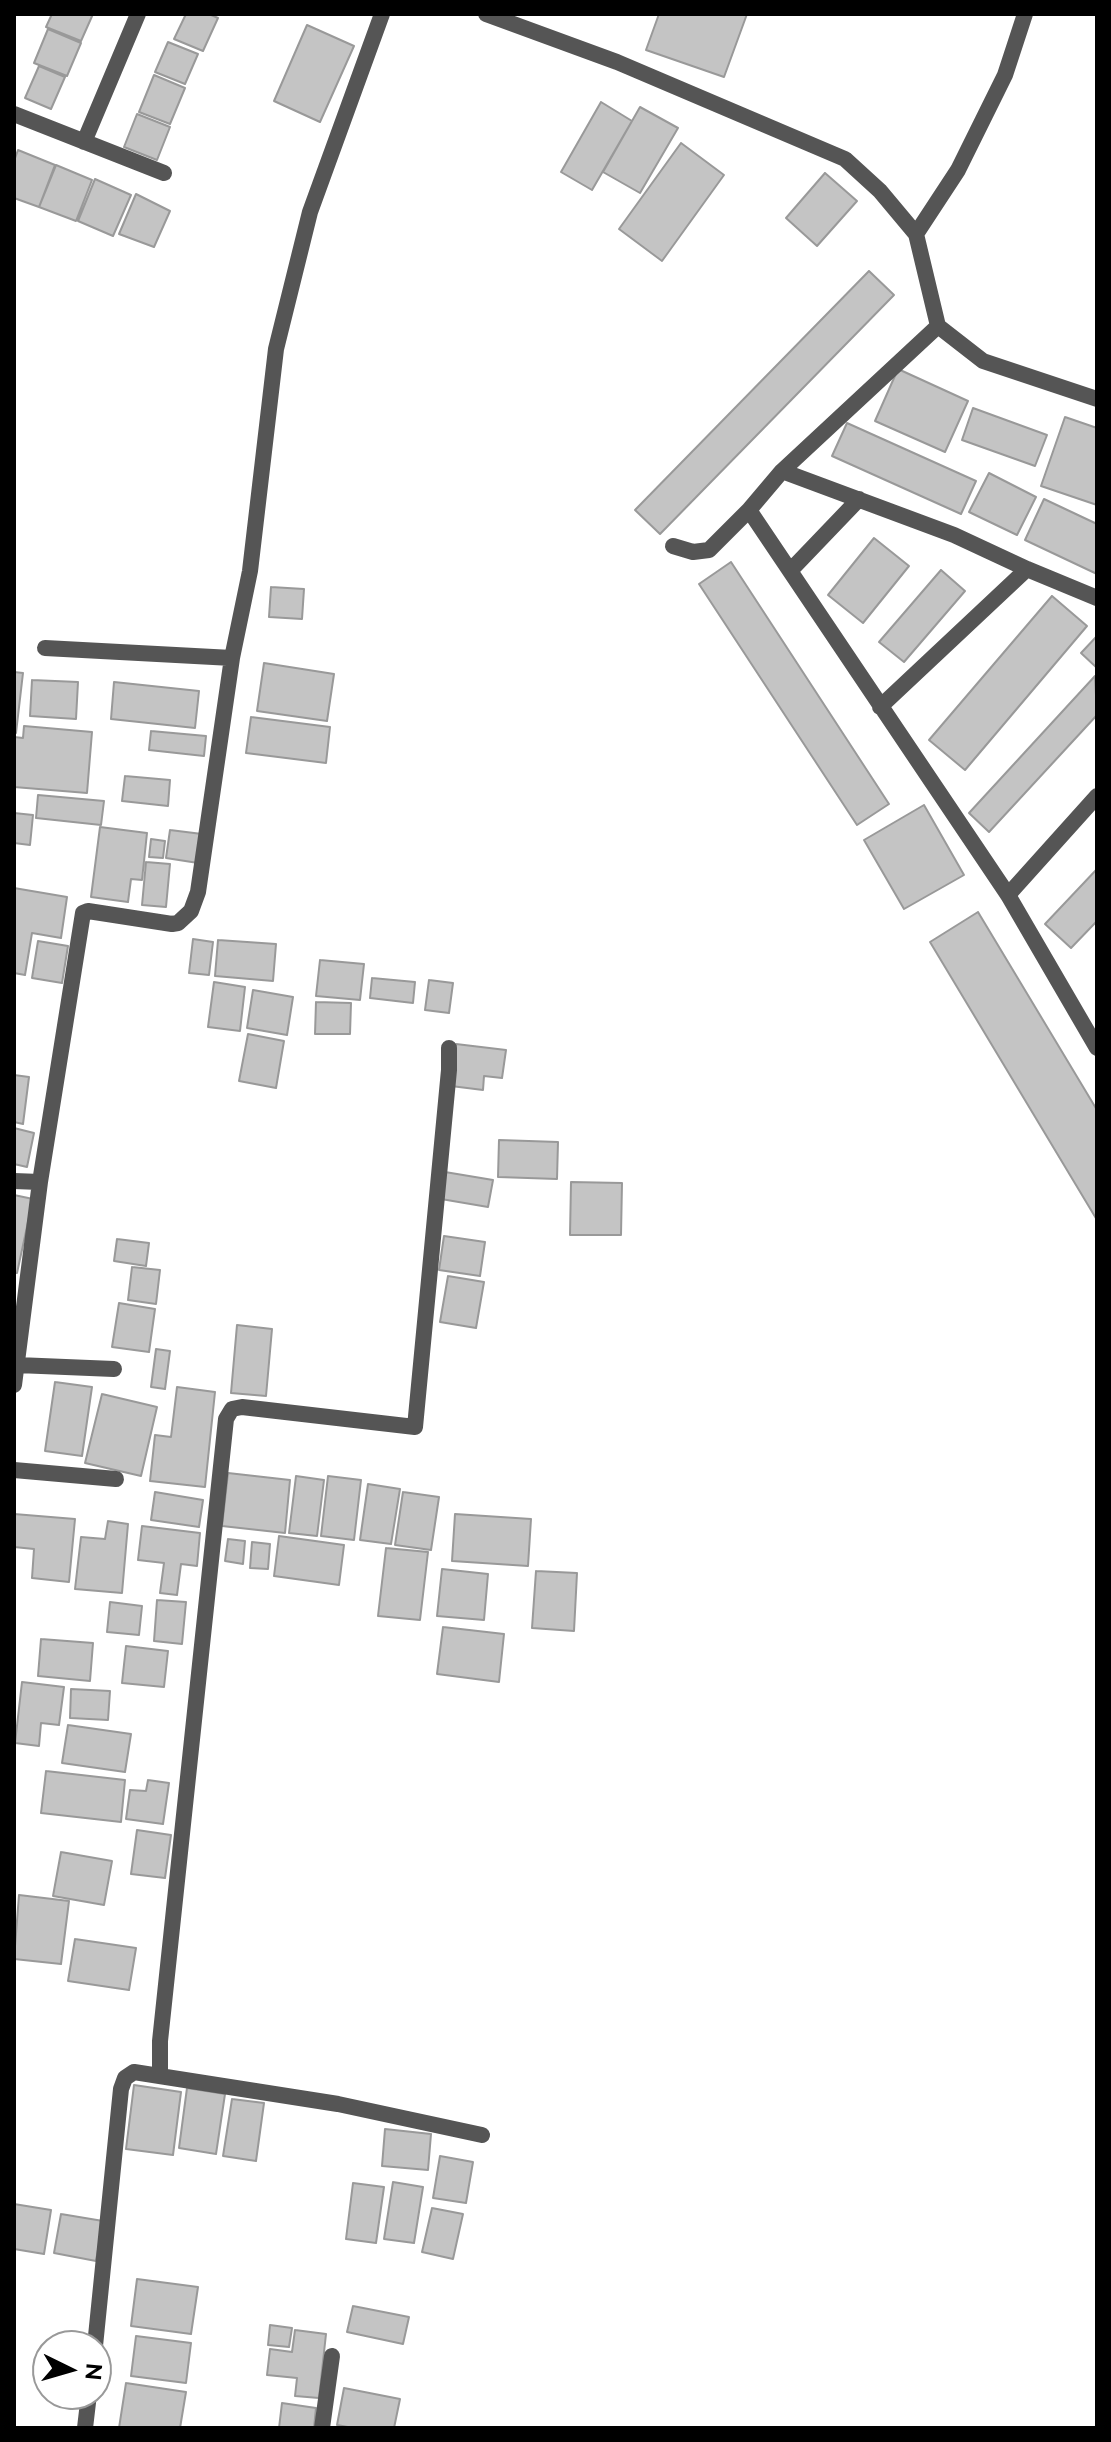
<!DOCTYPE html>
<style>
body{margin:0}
#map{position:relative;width:1111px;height:2442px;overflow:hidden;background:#fff;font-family:Raleway,sans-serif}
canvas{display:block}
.frame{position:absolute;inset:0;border:16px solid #000;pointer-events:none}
.north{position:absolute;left:32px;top:2330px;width:80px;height:80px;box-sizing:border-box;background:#fff;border:2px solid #999;border-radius:50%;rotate:95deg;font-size:22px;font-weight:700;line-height:32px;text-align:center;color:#000}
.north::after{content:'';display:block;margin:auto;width:28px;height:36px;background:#000;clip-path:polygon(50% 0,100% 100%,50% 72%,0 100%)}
</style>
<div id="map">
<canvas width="1111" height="2442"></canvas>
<div class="frame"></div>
<div class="north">N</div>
</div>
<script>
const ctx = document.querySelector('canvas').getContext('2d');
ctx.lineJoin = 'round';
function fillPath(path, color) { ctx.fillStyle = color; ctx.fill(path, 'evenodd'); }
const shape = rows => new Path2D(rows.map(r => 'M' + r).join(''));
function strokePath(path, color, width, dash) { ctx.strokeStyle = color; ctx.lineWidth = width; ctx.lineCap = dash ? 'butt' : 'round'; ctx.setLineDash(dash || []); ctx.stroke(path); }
const building = shape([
 [52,14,93,14,81,41,46,27,52,14],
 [186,14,209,14,218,18,203,51,174,39,186,14],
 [659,14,747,14,724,77,646,50,659,14],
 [307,25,354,46,320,122,274,101,307,25],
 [48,29,81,43,67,76,34,63,48,29],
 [168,42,198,54,185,84,155,72,168,42],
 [39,66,65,77,51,109,25,98,39,66],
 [154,75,185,88,170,124,139,112,154,75],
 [601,102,632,121,592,190,561,172,601,102],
 [640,107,678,128,640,193,603,172,640,107],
 [137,114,170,127,157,160,124,147,137,114],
 [681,143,724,175,662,261,619,229,681,143],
 [18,150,55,165,39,207,14,198,14,161,18,150],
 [56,165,92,180,76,221,39,207,56,165],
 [825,173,857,201,817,246,786,218,825,173],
 [95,179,131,195,113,236,78,221,95,179],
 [136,194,170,211,154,247,119,234,136,194],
 [869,271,894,295,660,534,635,510,869,271],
 [898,369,968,401,945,452,875,421,898,369],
 [973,408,1047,435,1035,466,962,440,973,408],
 [1065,417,1097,428,1097,505,1041,486,1065,417],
 [847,423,976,481,961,514,832,456,847,423],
 [989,473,1036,497,1017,535,969,512,989,473],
 [1044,499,1097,524,1097,574,1025,540,1044,499],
 [874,538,909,566,863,623,828,595,874,538],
 [731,562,889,804,857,825,699,584,731,562],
 [941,570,965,591,904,662,879,642,941,570],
 [271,587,304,589,302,619,269,617,271,587],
 [1052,596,1087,626,965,770,929,740,1052,596],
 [1097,636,1097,668,1081,653,1097,636],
 [264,663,334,674,327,721,257,711,264,663],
 [14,672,23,673,16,733,14,732,14,672],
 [1095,676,1097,715,989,832,969,813,1095,676],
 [32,680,78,682,76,719,30,716,32,680],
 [114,682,199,691,195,728,111,719,114,682],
 [251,717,330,727,326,763,246,753,251,717],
 [24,726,92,732,87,793,14,787,14,737,23,738,24,726],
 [151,731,206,736,204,756,149,750,151,731],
 [125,776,170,780,168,806,122,801,125,776],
 [38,795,104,801,101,825,36,818,38,795],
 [924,805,964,875,904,909,864,840,924,805],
 [14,813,33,815,30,845,14,843,14,813],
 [100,827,147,833,142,880,131,879,128,902,91,897,100,827],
 [170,830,202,834,198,863,166,858,170,830],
 [151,839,165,841,163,858,149,857,151,839],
 [146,862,170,864,166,907,142,905,146,862],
 [1097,869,1097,921,1071,948,1045,924,1097,869],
 [14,888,67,897,61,938,32,933,25,975,14,973,14,888],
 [978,912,1097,1110,1097,1220,930,942,978,912],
 [193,939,213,942,209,975,189,973,193,939],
 [218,940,276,944,273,981,215,976,218,940],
 [38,941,68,946,62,983,32,978,38,941],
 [320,960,364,964,360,1000,316,996,320,960],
 [372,978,415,982,413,1003,370,998,372,978],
 [429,980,453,983,449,1013,425,1010,429,980],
 [214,982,245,987,240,1031,208,1027,214,982],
 [253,990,293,997,287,1035,247,1028,253,990],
 [316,1002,351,1003,350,1034,315,1034,316,1002],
 [248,1034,284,1041,276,1088,239,1081,248,1034],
 [456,1044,506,1050,502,1078,484,1076,483,1090,451,1086,456,1044],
 [14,1075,29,1077,23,1124,14,1122,14,1075],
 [14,1128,34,1133,27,1167,14,1164,14,1128],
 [499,1140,558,1142,557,1179,498,1177,499,1140],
 [445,1172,493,1180,488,1207,441,1199,445,1172],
 [571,1182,622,1183,621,1235,570,1235,571,1182],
 [14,1195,33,1199,17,1273,14,1273,14,1195],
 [444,1236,485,1242,480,1276,439,1270,444,1236],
 [117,1239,149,1243,146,1266,114,1261,117,1239],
 [132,1267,160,1270,156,1304,128,1300,132,1267],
 [448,1276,484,1282,476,1328,440,1322,448,1276],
 [119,1303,155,1309,149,1352,112,1347,119,1303],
 [237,1325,272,1329,266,1396,231,1393,237,1325],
 [156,1349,170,1351,165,1389,151,1387,156,1349],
 [55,1382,92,1387,82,1456,45,1451,55,1382],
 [177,1387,215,1392,205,1487,150,1481,155,1435,171,1437,177,1387],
 [102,1394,157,1407,141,1476,85,1463,102,1394],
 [228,1473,290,1480,285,1533,222,1526,228,1473],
 [296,1476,324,1480,317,1536,289,1533,296,1476],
 [328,1476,361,1480,354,1540,321,1536,328,1476],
 [368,1484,400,1489,391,1544,360,1540,368,1484],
 [155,1492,203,1500,199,1527,151,1520,155,1492],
 [403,1492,439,1497,431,1550,395,1545,403,1492],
 [14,1514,75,1519,69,1582,32,1578,34,1549,14,1547,14,1514],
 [455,1514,531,1519,528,1566,452,1561,455,1514],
 [108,1521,128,1524,122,1593,75,1589,81,1537,105,1539,108,1521],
 [142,1526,200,1533,197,1566,181,1564,177,1595,160,1593,164,1563,138,1560,142,1526],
 [279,1536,344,1545,339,1585,274,1576,279,1536],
 [228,1539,245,1541,243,1564,225,1561,228,1539],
 [252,1542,270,1544,268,1569,250,1568,252,1542],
 [386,1548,428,1552,420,1620,378,1616,386,1548],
 [442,1569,488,1574,484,1620,437,1616,442,1569],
 [536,1571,577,1573,574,1631,532,1628,536,1571],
 [157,1600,186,1602,182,1644,154,1641,157,1600],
 [110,1602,142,1606,139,1635,107,1632,110,1602],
 [443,1627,504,1634,499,1682,437,1674,443,1627],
 [41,1639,93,1643,90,1681,38,1676,41,1639],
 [126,1646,168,1651,164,1687,122,1683,126,1646],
 [22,1682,64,1687,59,1725,41,1723,39,1746,15,1743,22,1682],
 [71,1689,110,1691,108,1720,70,1718,71,1689],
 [68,1725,131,1734,125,1772,62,1763,68,1725],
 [46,1771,125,1780,121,1822,41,1813,46,1771],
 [148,1780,169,1783,163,1824,126,1819,130,1790,146,1791,148,1780],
 [137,1830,171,1835,165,1878,131,1874,137,1830],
 [61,1852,112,1861,104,1905,53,1896,61,1852],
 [19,1895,69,1901,61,1964,14,1959,19,1895],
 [75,1939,136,1948,129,1990,68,1981,75,1939],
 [134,2085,181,2092,173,2155,126,2149,134,2085],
 [187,2088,225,2094,216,2154,179,2148,187,2088],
 [232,2099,264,2103,256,2161,223,2156,232,2099],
 [385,2129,431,2134,428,2170,382,2166,385,2129],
 [440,2156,473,2162,466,2203,433,2198,440,2156],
 [393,2182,423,2187,414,2243,384,2239,393,2182],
 [353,2183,384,2187,376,2243,346,2239,353,2183],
 [14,2204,51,2210,44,2254,14,2249,14,2204],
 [432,2208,463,2214,453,2259,422,2252,432,2208],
 [61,2214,103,2221,96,2261,54,2253,61,2214],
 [137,2279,198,2287,191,2334,131,2326,137,2279],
 [353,2306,409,2317,403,2344,347,2332,353,2306],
 [270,2325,292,2328,289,2347,268,2345,270,2325],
 [295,2330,326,2334,319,2398,295,2396,297,2378,267,2375,270,2349,292,2352,295,2330],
 [136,2336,191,2343,186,2383,131,2376,136,2336],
 [126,2383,186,2392,180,2428,119,2428,126,2383],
 [344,2388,400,2399,394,2428,353,2428,337,2425,344,2388],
 [282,2403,316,2408,314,2428,279,2428,282,2403]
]);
const minor = shape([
 [486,14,617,62,845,159,880,191,916,234,938,326,983,361,1097,399],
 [14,114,164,173],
 [84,142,138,14],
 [916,234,958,170,1005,75,1025,14],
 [782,471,954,535,1027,569,1097,598],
 [749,510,1008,895,1097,1048],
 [673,546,693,552,709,550,749,510,782,471,938,326],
 [790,571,859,499],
 [45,648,232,658],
 [880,707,1027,569],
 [1008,895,1097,796],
 [14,1181,40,1182],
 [17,1365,114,1369],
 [14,1385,40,1182,83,913,88,911,172,924,178,923,191,911,198,892,232,658,250,571,276,349,310,212,382,14],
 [14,1470,116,1479],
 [160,2074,160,2041,226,1419,232,1409,242,1407,415,1427,449,1070,449,1048],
 [95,2346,121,2089,125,2078,134,2072,338,2104,482,2135],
 [85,2428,89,2394],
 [322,2428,332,2356]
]);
fillPath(building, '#c4c4c4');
strokePath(building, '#999', 2);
strokePath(minor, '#555', 16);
</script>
